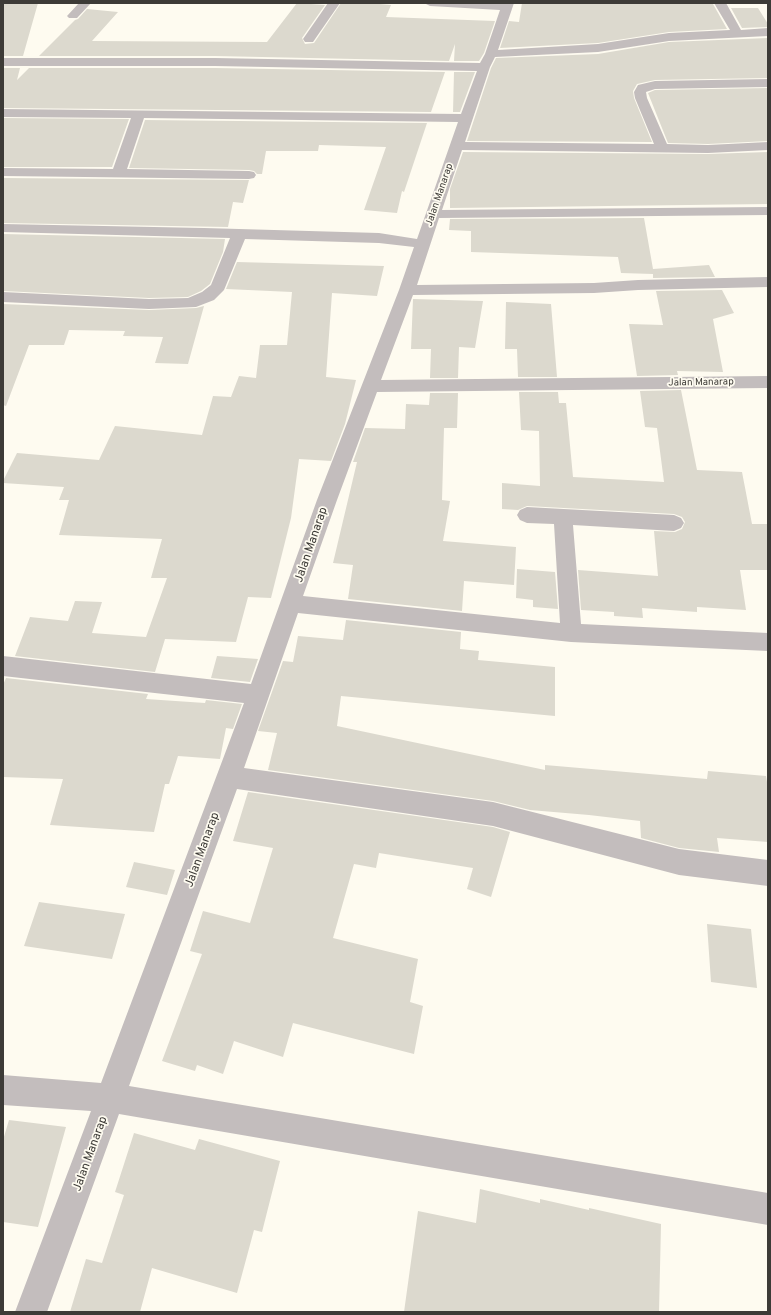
<!DOCTYPE html>
<style>
body{margin:0}
#map{position:relative;width:771px;height:1315px;overflow:hidden;background:#fefbf0;font-family:Overpass,sans-serif}
canvas{display:block}
.frame{position:absolute;inset:0;border:4px solid #3d3b37;pointer-events:none}
</style>
<div id="map">
<canvas width="771" height="1315"></canvas>
<div class="frame"></div>
</div>
<script>
const ctx = document.querySelector('canvas').getContext('2d');
ctx.lineJoin = 'round';
function fillPath(path, color) { ctx.fillStyle = color; ctx.fill(path, 'evenodd'); }
const shape = rows => new Path2D(rows.map(r => 'M' + r).join(''));
function drawText(font, color, halo, rows, align = 'center') {
  ctx.font = font + ' Overpass,sans-serif'; ctx.lineWidth = 3.5; ctx.setLineDash([]); ctx.textBaseline = 'middle'; ctx.strokeStyle = halo; ctx.fillStyle = color; for (const [text, x, y, turn = 0] of rows) {
    ctx.save(); ctx.translate(x, y); ctx.rotate((+turn || 0) * Math.PI / 180); ctx.textAlign = isNaN(turn) ? turn : align; if (halo) ctx.strokeText(text, 0, 0); ctx.fillText(text, 0, 0); ctx.restore();
  }
}
const building = shape([
 [3,3,38,3,23,56,3,56],
 [297,3,325,5,302,38,305,44,314,43,341,3,369,3,391,5,386,17,495,21,484,53,479,61,454,61,455,44,449,61,215,56,39,56,75,20,78,19,87,9,118,12,92,41,267,42],
 [522,3,713,4,727,29,669,32,598,43,500,48,509,21,519,22],
 [731,8,758,8,768,24,768,27,742,28],
 [768,38,768,78,655,80,637,84,633,91,634,98,652,142,467,141,491,68,496,58,598,54,669,42],
 [3,68,20,68,17,80,29,68,215,68,445,72,431,112,3,108],
 [454,72,475,72,460,112,453,112],
 [768,88,768,141,708,144,668,143,648,93,655,90],
 [3,118,129,119,112,167,3,167],
 [145,120,427,123,404,192,402,191,397,213,364,210,386,147,319,145,318,151,266,151,262,174,257,174,254,171,249,170,129,168],
 [463,152,708,154,768,152,768,204,450,208,450,189],
 [3,178,249,180,243,203,233,202,228,227,3,223],
 [644,218,653,269,709,265,715,277,653,278,653,274,621,273,618,257,471,252,471,231,449,230,450,219],
 [3,234,225,239,223,252,210,284,201,291,188,297,149,298,3,291],
 [237,262,384,266,377,296,332,293,326,377,356,380,345,424,331,461,299,459,291,518,271,598,248,597,236,642,165,639,155,672,15,656,30,617,68,621,75,601,102,602,92,633,146,637,167,578,151,578,162,539,59,535,69,500,59,500,64,487,3,483,3,481,17,453,99,460,115,426,202,435,213,396,231,397,239,376,256,378,260,345,287,345,292,292,226,289],
 [722,290,734,313,713,319,723,372,677,371,678,375,637,376,629,324,663,325,656,291],
 [413,299,483,301,475,348,459,347,458,378,430,378,431,349,411,349],
 [506,302,551,304,557,377,518,377,517,349,505,349],
 [3,304,149,310,196,308,204,306,188,364,155,363,163,337,123,336,125,331,69,330,64,345,29,345,6,406,3,405],
 [681,390,697,470,742,472,752,524,768,524,768,570,740,570,746,610,697,607,697,612,642,608,643,618,614,616,614,612,581,610,578,570,658,576,654,531,675,532,682,529,685,522,682,517,674,514,527,506,518,510,502,509,502,483,540,486,539,431,521,430,519,392,558,392,559,403,566,403,573,477,664,482,657,428,645,427,640,391],
 [430,393,458,393,457,428,444,428,442,500,450,501,443,541,516,547,514,585,464,581,462,611,348,599,353,565,333,563,357,462,353,462,365,428,405,429,406,404,429,405],
 [517,569,555,572,558,609,533,607,533,600,516,598],
 [346,620,461,632,460,649,479,651,478,660,555,667,555,716,341,696,337,726,545,770,545,765,707,779,708,771,766,776,768,788,768,842,717,838,719,852,679,848,641,838,640,821,589,815,530,810,493,801,268,770,277,733,258,731,283,661,293,662,298,636,343,640],
 [217,656,258,659,250,682,211,678],
 [6,678,148,694,146,699,205,703,206,700,242,704,233,729,226,728,220,759,178,756,169,784,165,784,154,832,50,825,63,779,3,777,3,685],
 [248,792,493,827,510,832,491,897,467,889,473,868,379,853,376,868,354,864,333,938,418,959,410,1002,423,1006,414,1054,293,1023,283,1057,234,1041,223,1074,197,1065,195,1071,162,1061,202,954,190,951,203,911,250,923,273,848,233,841],
 [134,862,175,870,167,895,126,887],
 [39,902,125,914,112,959,24,946],
 [707,924,751,929,757,988,711,982],
 [9,1120,66,1127,38,1227,3,1222,3,1140],
 [134,1133,195,1150,199,1139,280,1161,262,1232,254,1230,237,1293,152,1268,140,1312,70,1312,86,1259,102,1263,124,1195,115,1192],
 [480,1189,540,1203,540,1199,589,1210,589,1208,661,1224,659,1312,404,1312,418,1211,476,1223]
]);
const minor = shape([
 [79,3,91,3,77,18,69,18,67,16,79,3],
 [328,3,340,3,313,42,305,42,303,39,328,3],
 [424,3,514,3,498,50,598,44,669,33,730,30,714,3,726,3,741,30,768,28,768,36,669,41,598,52,495,57,490,67,465,142,654,144,635,98,634,92,638,85,655,81,768,79,768,87,655,89,646,92,647,98,667,144,708,145,768,142,768,150,708,153,462,150,442,210,768,207,768,215,439,218,417,285,594,283,638,280,768,277,768,287,638,290,594,293,413,295,381,380,768,376,768,388,377,392,337,500,303,596,560,623,554,524,527,523,520,520,517,515,520,510,527,507,674,515,681,518,684,523,681,528,674,531,573,525,581,624,768,633,768,651,571,642,298,613,244,768,493,802,679,849,768,860,768,886,679,875,493,826,237,789,129,1086,768,1193,768,1225,119,1114,47,1312,15,1312,91,1111,3,1105,3,1075,101,1083,244,703,3,676,3,656,251,684,317,500,399,290,414,247,379,243,245,239,224,290,214,300,196,307,149,309,3,302,3,292,149,299,188,298,202,292,211,285,230,238,3,232,3,224,204,228,379,233,417,239,458,122,144,118,127,169,249,171,254,172,256,175,254,178,249,179,3,176,3,168,113,169,131,118,3,117,3,109,461,114,477,71,215,66,3,66,3,58,215,58,480,63,485,54,500,10,430,6,424,3]
]);
const farStreetnames = [
 ["Jalan Manarap",440,195,-71],
 ["Jalan Manarap",701,383,-1]
];
const streetNames = [
 ["Jalan Manarap",312,545,-71],
 ["Jalan Manarap",203,850,-70],
 ["Jalan Manarap",91,1154,-70]
];
fillPath(building, '#dcd9ce');
fillPath(minor, '#c3bdbd');
drawText('10px', '#3d3b37', '#fefbf0', farStreetnames);
drawText('12px', '#3d3b37', '#fefbf0', streetNames);
</script>
